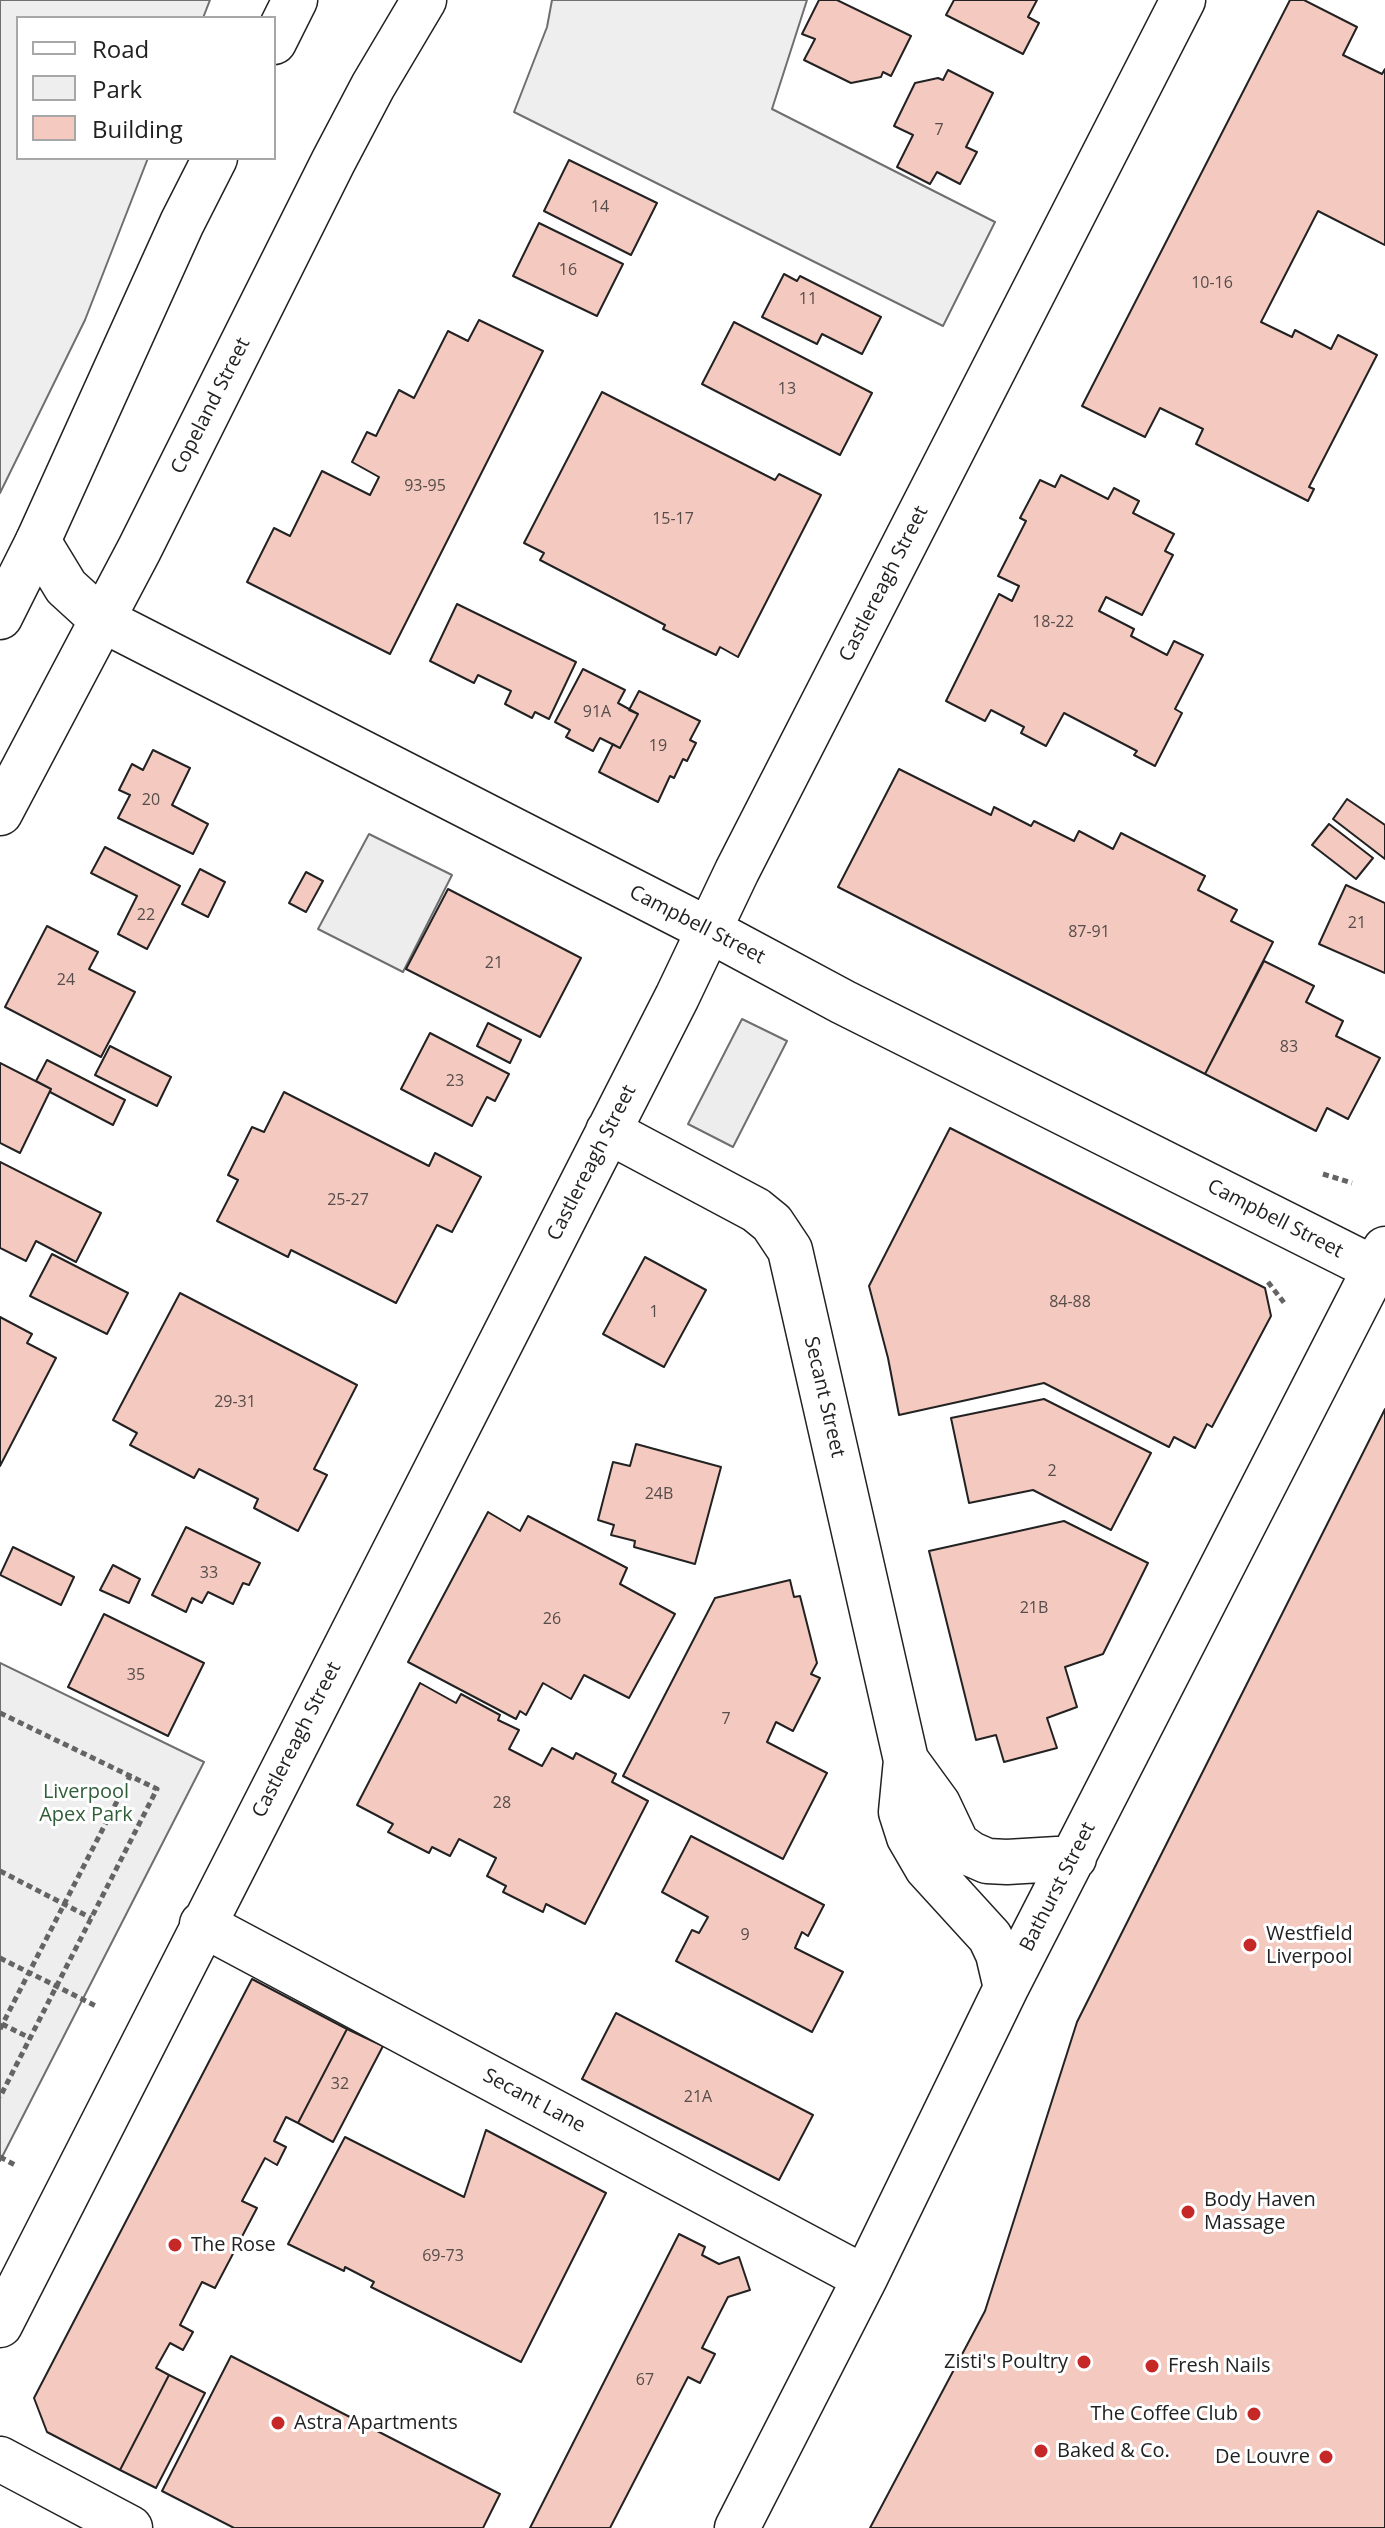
<!DOCTYPE html>
<style>
body{margin:0}
#map{position:relative;width:1385px;height:2528px;overflow:hidden;background:#fff;font-family:"Open Sans",sans-serif}
canvas{display:block}
.legend{position:absolute;left:16px;top:16px;width:260px;height:144px;box-sizing:border-box;background:#fff;border:2px solid #a7a7a7;margin:0;padding:10px 14px;list-style:none;font-size:24px;color:#222}
.legend li{display:flex;align-items:center;gap:16px;height:40px}
.legend b{width:40px;border:2px solid #a7a7a7}
</style>
<div id="map">
<canvas width="1385" height="2528"></canvas>
<ul class="legend">
<li><b style="height:10px;background:#fff"></b>Road</li>
<li><b style="height:22px;background:#eee"></b>Park</li>
<li><b style="height:22px;background:#f3c9c0"></b>Building</li>
</ul>
</div>
<script>
const ctx = document.querySelector('canvas').getContext('2d');
ctx.lineJoin = 'round';
function fillPath(path, color) { ctx.fillStyle = color; ctx.fill(path, 'evenodd'); }
const shape = rows => new Path2D(rows.map(r => 'M' + r).join(''));
function strokePath(path, color, width, dash) { ctx.strokeStyle = color; ctx.lineWidth = width; ctx.lineCap = dash ? 'butt' : 'round'; ctx.setLineDash(dash || []); ctx.stroke(path); }
function drawText(font, color, halo, rows, align = 'center') {
  ctx.font = font + ' "Open Sans",sans-serif'; ctx.lineWidth = 6; ctx.setLineDash([]); ctx.textBaseline = 'middle'; ctx.strokeStyle = halo; ctx.fillStyle = color; for (const [text, x, y, turn = 0] of rows) {
    ctx.save(); ctx.translate(x, y); ctx.rotate((+turn || 0) * Math.PI / 180); ctx.textAlign = isNaN(turn) ? turn : align; if (halo) ctx.strokeText(text, 0, 0); ctx.fillText(text, 0, 0); ctx.restore();
  }
}
const green = shape([
 [0,0,210,0,203,18,18,18,18,158,148,158,85,320,0,493,0,0],
 [552,0,807,0,772,109,995,222,943,326,514,112,547,27,552,0],
 [0,1663,204,1762,0,2161,0,1663]
]);
const parking = shape([
 [369,834,452,875,403,972,318,929,369,834],
 [742,1019,787,1041,733,1147,688,1124,742,1019]
]);
const building = shape([
 [819,0,837,0,911,36,891,76,883,72,881,77,851,83,804,60,815,39,802,34,819,0],
 [954,0,1037,0,1028,17,1039,23,1023,54,946,15,954,0],
 [1290,0,1304,0,1357,27,1343,55,1382,74,1385,69,1385,245,1318,211,1261,322,1292,337,1295,330,1331,349,1338,335,1377,355,1309,487,1314,489,1308,501,1196,444,1203,429,1160,408,1145,437,1082,406,1290,0],
 [948,70,993,93,966,147,977,152,960,184,937,172,930,184,897,167,913,135,894,126,915,83,938,78,943,80,948,70],
 [569,160,657,203,631,255,544,211,569,160],
 [539,223,623,264,597,316,513,276,539,223],
 [784,274,797,281,800,276,881,317,862,354,822,334,817,344,762,317,784,274],
 [479,320,543,351,390,654,247,582,274,528,290,536,322,471,370,495,379,477,352,462,367,432,376,436,399,390,414,398,448,331,468,341,479,320],
 [734,322,872,393,840,455,702,384,734,322],
 [602,392,775,480,779,474,821,495,738,657,720,647,716,655,663,629,665,625,540,560,544,553,524,543,602,392],
 [1061,475,1108,499,1114,488,1139,501,1133,513,1174,534,1165,551,1173,555,1142,615,1106,597,1099,611,1134,629,1131,636,1167,655,1174,641,1203,655,1175,709,1182,713,1155,766,1134,755,1137,751,1064,713,1046,746,1021,733,1024,727,991,710,985,721,946,701,999,594,1012,601,1019,586,998,576,1026,521,1020,518,1040,480,1055,487,1061,475],
 [457,604,576,662,549,719,535,712,532,718,505,704,511,691,478,675,474,683,430,661,457,604],
 [583,669,625,690,618,703,638,714,620,748,600,738,593,751,566,737,570,730,555,722,583,669],
 [639,691,700,721,690,740,696,743,687,761,683,759,674,778,670,776,658,802,599,772,613,744,620,748,638,714,629,710,639,691],
 [153,750,190,768,172,805,208,824,193,854,118,818,130,795,119,790,132,764,143,770,153,750],
 [899,769,991,815,994,807,1031,826,1034,821,1074,841,1079,831,1113,849,1121,833,1205,876,1198,890,1237,910,1231,921,1273,942,1205,1074,838,887,899,769],
 [1347,799,1385,825,1385,859,1333,819,1347,799],
 [1329,824,1373,858,1356,879,1312,845,1329,824],
 [105,847,180,886,147,949,118,934,137,896,91,873,105,847],
 [200,869,225,882,208,917,182,904,200,869],
 [306,872,323,881,306,912,289,903,306,872],
 [1346,885,1385,903,1385,973,1319,944,1346,885],
 [448,889,581,958,540,1037,406,969,448,889],
 [47,926,98,952,89,969,135,992,101,1057,5,1007,47,926],
 [1264,961,1314,986,1306,1002,1343,1021,1336,1036,1380,1058,1348,1119,1327,1108,1316,1131,1205,1074,1264,961],
 [488,1023,521,1040,510,1063,477,1046,488,1023],
 [430,1033,509,1074,495,1101,487,1097,472,1126,401,1089,430,1033],
 [110,1046,171,1077,157,1106,95,1075,110,1046],
 [47,1060,125,1100,113,1125,50,1092,51,1089,36,1081,47,1060],
 [0,1063,51,1089,20,1153,0,1143,0,1063],
 [284,1092,429,1166,435,1153,481,1177,452,1232,437,1225,396,1303,291,1250,288,1257,217,1221,238,1180,228,1175,252,1127,264,1132,284,1092],
 [950,1128,1265,1288,1271,1316,1212,1427,1207,1424,1195,1448,1174,1437,1169,1447,1044,1383,899,1415,888,1358,869,1286,950,1128],
 [0,1162,101,1213,76,1262,36,1241,26,1261,0,1248,0,1162],
 [52,1254,128,1293,107,1334,30,1296,52,1254],
 [645,1257,706,1290,664,1367,603,1334,645,1257],
 [180,1293,357,1385,314,1469,327,1475,298,1531,254,1508,258,1499,199,1469,194,1478,130,1445,137,1433,113,1420,180,1293],
 [0,1317,32,1334,27,1343,56,1358,0,1466,0,1317],
 [1044,1399,1151,1453,1111,1530,1033,1490,969,1503,951,1418,1044,1399],
 [1385,1409,1385,2528,870,2528,985,2311,1077,2022,1385,1409],
 [636,1444,721,1467,695,1564,634,1547,635,1541,611,1535,614,1525,598,1520,613,1462,630,1466,636,1444],
 [488,1512,520,1531,528,1516,627,1568,620,1584,675,1614,629,1698,584,1675,571,1699,543,1683,526,1715,520,1711,516,1719,408,1662,488,1512],
 [1064,1521,1148,1563,1103,1654,1065,1667,1077,1707,1047,1718,1057,1748,1004,1762,996,1735,976,1740,929,1551,1064,1521],
 [186,1527,260,1563,249,1585,243,1583,233,1604,208,1592,202,1603,192,1598,186,1612,152,1595,186,1527],
 [13,1547,74,1577,61,1605,0,1575,13,1547],
 [113,1565,140,1579,129,1603,100,1590,113,1565],
 [790,1580,794,1597,800,1596,817,1663,811,1674,820,1678,793,1731,776,1722,767,1742,827,1773,783,1859,623,1776,715,1598,790,1580],
 [104,1614,204,1663,168,1736,68,1687,104,1614],
 [420,1683,456,1703,461,1694,500,1715,498,1720,519,1730,509,1749,542,1766,552,1748,573,1759,576,1753,616,1774,612,1782,648,1801,585,1924,546,1904,543,1912,503,1892,506,1886,487,1876,496,1858,459,1839,450,1856,432,1847,429,1853,388,1832,393,1824,357,1805,420,1683],
 [691,1836,824,1905,808,1936,802,1932,795,1948,843,1972,812,2032,676,1961,692,1930,699,1933,708,1917,662,1892,691,1836],
 [252,1979,347,2029,298,2123,286,2117,274,2141,286,2147,277,2165,265,2158,242,2201,257,2208,215,2288,202,2282,180,2325,193,2332,183,2350,170,2343,156,2368,169,2375,120,2470,47,2432,34,2398,252,1979],
 [616,2013,813,2115,779,2180,582,2079,616,2013],
 [347,2029,383,2046,333,2142,298,2123,347,2029],
 [486,2130,606,2193,521,2362,371,2287,374,2282,345,2267,344,2271,288,2244,345,2137,464,2197,486,2130],
 [679,2234,705,2247,702,2255,719,2264,739,2257,750,2290,728,2297,702,2348,715,2354,700,2383,688,2377,610,2528,530,2528,679,2234],
 [231,2356,500,2494,483,2528,234,2528,162,2491,231,2356],
 [169,2375,205,2393,156,2488,120,2470,169,2375]
]);
const path = shape([
 [1323,1174,1352,1183],
 [1268,1282,1285,1304],
 [0,1713,157,1789,0,2097],
 [0,1871,91,1918],
 [0,1958,98,2007],
 [2,2024,30,2038],
 [0,2029,130,1776],
 [0,2157,17,2166]
]);
const minor = shape([
 [38,541,66,587,101,619,709,930,843,1002,1385,1274],
 [608,1131,756,1210,772,1223,790,1250,906,1760,901,1812,909,1837,927,1868,990,1937,998,1954,1006,1988],
 [906,1760,938,1804,957,1844,971,1854,987,1861,1007,1862,1074,1858],
 [202,1924,865,2278],
 [0,2325,677,997,737,871,1183,0],
 [0,2459,130,2528],
 [737,2528,865,2278,1006,1988,1385,1249]
]);
const highway = shape([
 [274,42,295,0],
 [0,617,38,541,182,223,215,158],
 [0,813,139,550,333,162,373,86,424,0]
]);
const markers = [
 [1250,1945,8,"#c62828"],
 [1188,2212,8,"#c62828"],
 [175,2245,8,"#c62828"],
 [1084,2362,8,"#c62828"],
 [1152,2366,8,"#c62828"],
 [1254,2414,8,"#c62828"],
 [278,2423,8,"#c62828"],
 [1041,2451,8,"#c62828"],
 [1326,2457,8,"#c62828"]
];
const numberNames = [
 ["7",939,130],
 ["14",600,207],
 ["16",568,270],
 ["10-16",1212,283],
 ["11",808,299],
 ["13",787,389],
 ["93-95",425,486],
 ["15-17",673,519],
 ["18-22",1053,622],
 ["91A",597,712],
 ["19",658,746],
 ["20",151,800],
 ["22",146,915],
 ["21",1357,923],
 ["87-91",1089,932],
 ["21",494,963],
 ["24",66,980],
 ["83",1289,1047],
 ["23",455,1081],
 ["25-27",348,1200],
 ["84-88",1070,1302],
 ["1",654,1312],
 ["29-31",235,1402],
 ["2",1052,1471],
 ["24B",659,1494],
 ["33",209,1573],
 ["21B",1034,1608],
 ["26",552,1619],
 ["35",136,1675],
 ["7",726,1719],
 ["28",502,1803],
 ["9",745,1935],
 ["32",340,2084],
 ["21A",698,2097],
 ["69-73",443,2256],
 ["67",645,2380]
];
const streetNames = [
 ["Copeland Street",211,406,-63],
 ["Castlereagh Street",884,584,-63],
 ["Campbell Street",697,925,27],
 ["Castlereagh Street",592,1163,-63],
 ["Campbell Street",1275,1219,27],
 ["Secant Street",824,1397,77],
 ["Castlereagh Street",297,1740,-63],
 ["Bathurst Street",1058,1887,-63],
 ["Secant Lane",534,2101,28]
];
const parkNames = [
 ["Liverpool",86,1792],
 ["Apex Park",86,1815]
];
const poiNames = [
 ["Westfield",1266,1934],
 ["Liverpool",1266,1957],
 ["Body Haven",1204,2200],
 ["Massage",1204,2223],
 ["The Rose",191,2245],
 ["Zisti's Poultry",1068,2362,"right"],
 ["Fresh Nails",1168,2366],
 ["The Coffee Club",1238,2414,"right"],
 ["Astra Apartments",294,2423],
 ["Baked & Co.",1057,2451],
 ["De Louvre",1310,2457,"right"]
];
fillPath(green, '#eee');
strokePath(green, '#6f6f6f', 2);
fillPath(parking, '#ededed');
strokePath(parking, '#6f6f6f', 2);
fillPath(building, '#f3c9c0');
strokePath(building, '#222', 2);
strokePath(minor, '#222', 47);
strokePath(highway, '#222', 47);
strokePath(path, '#646464', 5, [6, 4]);
strokePath(minor, '#fff', 44);
strokePath(highway, '#fff', 44);
for (const [x, y, r, color] of markers) { const dot = new Path2D(); dot.arc(x, y, r, 0, 2 * Math.PI); ctx.fillStyle = color; ctx.fill(dot); strokePath(dot, '#fff', 3); }
drawText('16px', '#564c4a', null, numberNames);
drawText('20px', '#222', '#fff', streetNames);
drawText('20px', '#2f5e38', '#fff', parkNames);
drawText('20px', '#222', '#fff', poiNames, 'left');
</script>
